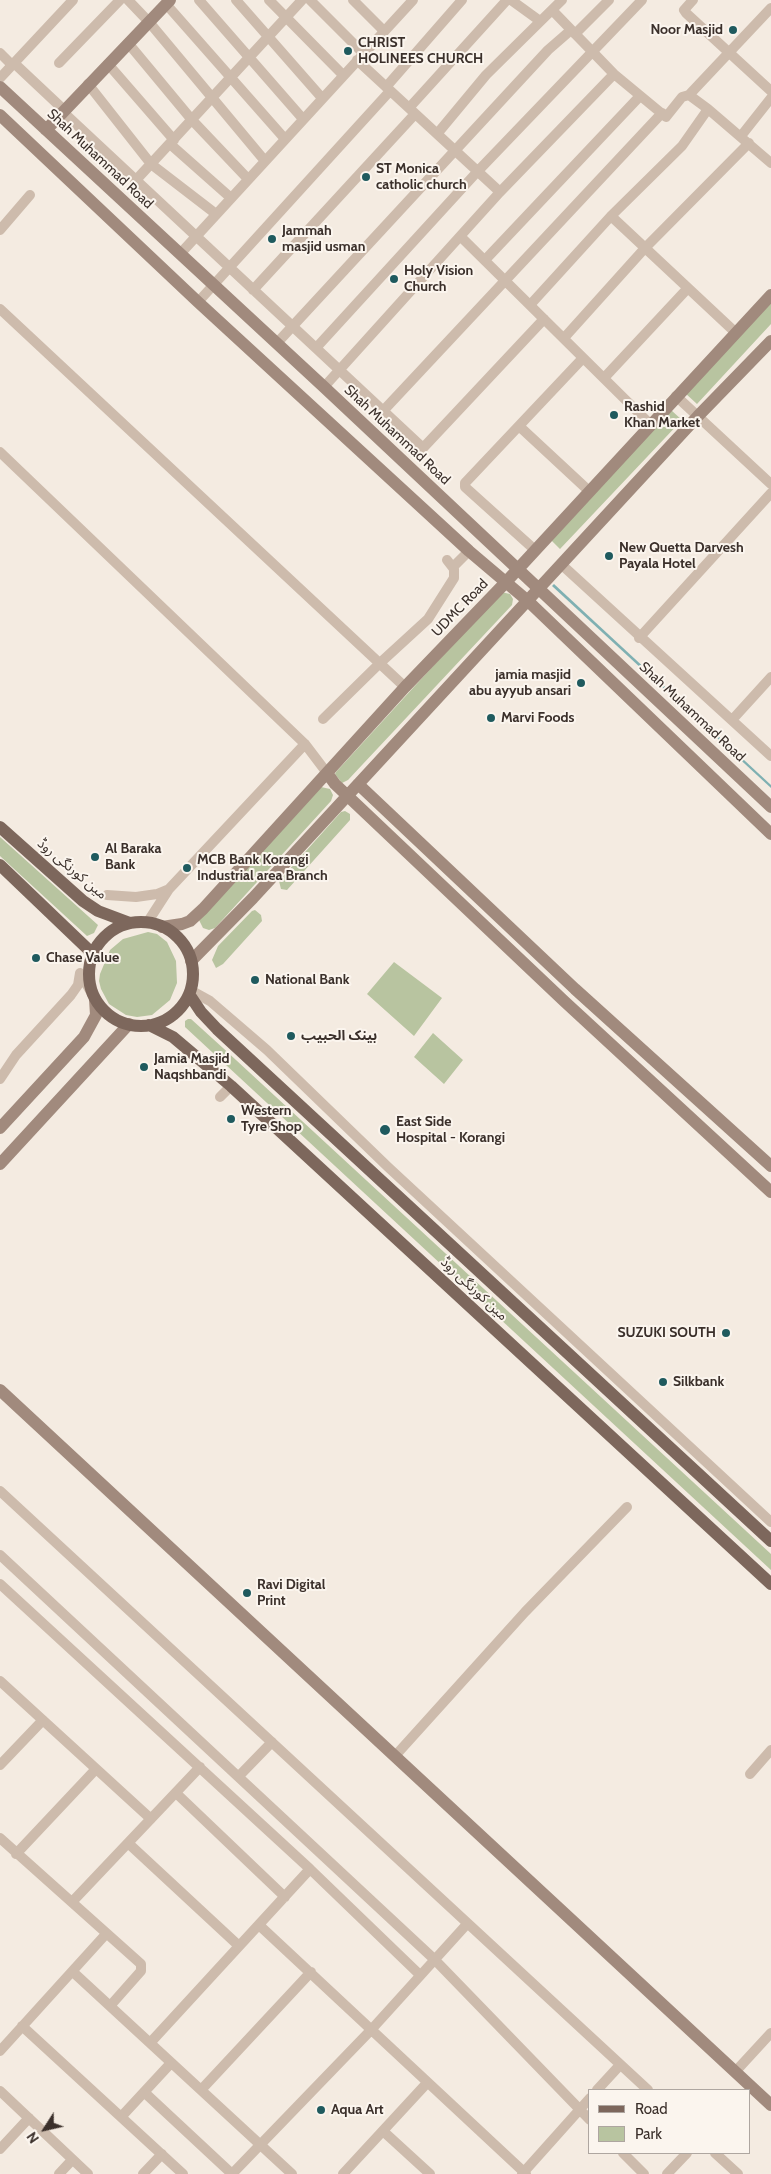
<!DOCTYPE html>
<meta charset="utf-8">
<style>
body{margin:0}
#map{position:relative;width:771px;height:2174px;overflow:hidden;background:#f4ebe1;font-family:Cabin,sans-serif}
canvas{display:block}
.legend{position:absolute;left:588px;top:2089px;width:162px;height:65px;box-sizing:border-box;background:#fbf5ee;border:1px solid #aea6a0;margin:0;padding:6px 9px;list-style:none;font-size:15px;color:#3b302b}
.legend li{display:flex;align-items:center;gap:10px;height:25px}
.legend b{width:25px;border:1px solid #aea6a0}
.north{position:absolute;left:20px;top:2104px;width:50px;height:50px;-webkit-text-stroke:4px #fbf5ee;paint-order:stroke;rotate:235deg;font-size:14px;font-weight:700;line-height:20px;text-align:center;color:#3b302b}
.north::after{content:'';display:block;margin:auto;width:18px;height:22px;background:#3b302b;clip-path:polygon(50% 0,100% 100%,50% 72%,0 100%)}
</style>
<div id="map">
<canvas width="771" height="2174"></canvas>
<ul class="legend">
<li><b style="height:6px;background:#7d675c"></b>Road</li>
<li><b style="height:14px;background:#b8c4a0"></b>Park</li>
</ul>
<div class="north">N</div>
</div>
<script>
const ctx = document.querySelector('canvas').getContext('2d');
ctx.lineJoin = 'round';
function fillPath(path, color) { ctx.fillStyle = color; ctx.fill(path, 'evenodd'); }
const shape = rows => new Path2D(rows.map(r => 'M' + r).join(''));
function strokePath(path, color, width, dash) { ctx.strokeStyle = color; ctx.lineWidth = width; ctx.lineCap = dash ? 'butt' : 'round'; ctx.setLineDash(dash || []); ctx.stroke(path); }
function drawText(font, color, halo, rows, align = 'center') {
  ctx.font = font + ' Cabin,"Noto Sans Arabic",sans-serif'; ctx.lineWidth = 4; ctx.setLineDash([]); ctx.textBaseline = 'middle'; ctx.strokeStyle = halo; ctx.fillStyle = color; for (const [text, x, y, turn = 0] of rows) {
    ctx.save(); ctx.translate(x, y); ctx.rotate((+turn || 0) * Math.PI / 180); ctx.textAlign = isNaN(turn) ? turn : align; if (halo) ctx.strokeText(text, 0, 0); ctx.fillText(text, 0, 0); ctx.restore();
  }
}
const green = shape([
 [771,300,771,324,697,404,685,393],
 [671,410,682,420,560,549,550,539],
 [501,592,510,594,513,599,512,605,348,780,342,783,335,774,336,772],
 [321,787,330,789,333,795,331,801,215,928,209,930,203,928,199,920],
 [345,811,350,814,350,820,287,890,281,889,279,881,341,812],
 [0,837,98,925,94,933,87,936,0,856],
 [255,910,261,915,262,921,223,964,216,968,212,960,218,946,252,911],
 [148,932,157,934,167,942,176,961,177,983,170,1000,152,1015,137,1017,126,1015,109,1004,101,989,99,981,100,974,110,950,123,939],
 [394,962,442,998,414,1036,367,994],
 [188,1019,191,1019,223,1048,771,1554,771,1570,185,1027,185,1021],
 [433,1033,463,1060,444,1084,414,1057]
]);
const water = shape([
 [554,584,771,785,771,788,552,586]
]);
const street = shape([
 [128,0,149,22,265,161],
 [199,0,303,119],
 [236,0,322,98],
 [269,0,343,75],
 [310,0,363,53],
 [353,0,384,31],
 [511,0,540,21],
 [693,0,684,10,686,13,771,91],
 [166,4,285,139],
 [552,10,614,74,666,117,682,97,689,95,708,109,771,163],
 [575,34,609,0],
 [128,43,192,120,248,179],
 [0,53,12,65],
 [357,60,500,192],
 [14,63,64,110],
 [59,63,120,0],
 [108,64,174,140],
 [0,78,73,0],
 [88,84,151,164,216,214],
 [386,87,462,0],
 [689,95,771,8],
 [409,108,507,0],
 [63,112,423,448,544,319],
 [437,134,486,75,562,0],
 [741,136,771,98],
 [170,144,231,198],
 [136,180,302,0],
 [611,216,735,332],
 [0,230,30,195],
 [461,237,650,424],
 [180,254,413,0],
 [485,260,640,96],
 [253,290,415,114],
 [198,302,390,91],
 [530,305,611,216,682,146,708,109],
 [0,309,405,687],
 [564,338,645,248,749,143],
 [277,343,548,50,571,30],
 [316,348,477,172,642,0],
 [604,378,688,288],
 [324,387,500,192,614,74],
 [676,396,771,484],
 [383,411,662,113],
 [519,426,589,491],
 [0,452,305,744,327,773],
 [535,550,465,487,465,483,583,358],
 [562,565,771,756],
 [453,567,469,551],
 [639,638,771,493],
 [323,719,380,663,428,619,454,578,454,569,447,560],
 [732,720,771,677],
 [107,895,136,897,157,894,169,889,305,744],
 [147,923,169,889],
 [80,973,95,999],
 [190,990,210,1001,267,1050,388,1167,771,1522],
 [0,1079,16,1055,71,995,78,985,80,973],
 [220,1097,231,1086],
 [0,1491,648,2090],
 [0,1555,434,1959,590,2120],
 [0,1584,310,1869,420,1975],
 [0,1681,151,1819],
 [395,1756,525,1612,627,1507],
 [0,1765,43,1720],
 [750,1774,771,1750],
 [239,1776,272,1742],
 [176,1793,285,1897],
 [0,1838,141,1964,141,1971,110,2006],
 [128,1843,239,1946],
 [16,1854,96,1769],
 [72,1902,200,1767],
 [259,1925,526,2174],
 [73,1972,292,2174],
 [22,2026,183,2174],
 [150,2043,310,1869],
 [0,2051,106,1934],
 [735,2072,771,2033],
 [201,2090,311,1972],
 [597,2090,620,2065],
 [0,2091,88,2174],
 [144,2092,232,2174],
 [121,2117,171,2063],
 [383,2131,430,2174],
 [0,2149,29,2118],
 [623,2153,644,2174],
 [715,2153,738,2174],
 [59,2174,72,2160],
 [143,2174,162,2154],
 [232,2174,371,2030,467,1924],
 [343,2174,427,2083],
 [522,2174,590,2098],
 [667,2174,687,2153]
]);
const secondary = shape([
 [0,87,324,387,771,807],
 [0,115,198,302,469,551,528,601,771,834],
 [46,130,170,0],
 [327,773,335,784,564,1001,771,1192],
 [358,784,575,989,771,1166],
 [162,927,182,924,190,921,203,909,405,687,506,582,771,295],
 [191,961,253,898,698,416,771,341],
 [0,1128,84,1037,96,1015,95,999],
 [0,1164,129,1024],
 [0,1390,771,2105]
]);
const primary = shape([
 [0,827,83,901,98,911,130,923],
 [0,865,93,954],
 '89 974a52 52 0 1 1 104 0a52 52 0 1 1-104 0Z',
 [189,994,201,1012,217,1029,771,1541],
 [149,1025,173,1037,231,1086,771,1584]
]);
const markers = [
 [733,30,5,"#1f5a5e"],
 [348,51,5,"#1f5a5e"],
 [366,177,5,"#1f5a5e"],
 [272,239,5,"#1f5a5e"],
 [394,279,5,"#1f5a5e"],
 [614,415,5,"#1f5a5e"],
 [609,556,5,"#1f5a5e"],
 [581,683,5,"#1f5a5e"],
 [491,718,5,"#1f5a5e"],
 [95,857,5,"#1f5a5e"],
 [187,868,5,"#1f5a5e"],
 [36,958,5,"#1f5a5e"],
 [255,980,5,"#1f5a5e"],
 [291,1036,5,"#1f5a5e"],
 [144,1067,5,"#1f5a5e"],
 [231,1119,5,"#1f5a5e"],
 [385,1130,6,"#1f5a5e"],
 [726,1333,5,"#1f5a5e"],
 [663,1382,5,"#1f5a5e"],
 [247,1593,5,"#1f5a5e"],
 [321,2110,5,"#1f5a5e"]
];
const poiNames = [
 ["Noor Masjid",723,30,"right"],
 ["CHRIST",358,43],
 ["HOLINEES CHURCH",358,59],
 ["ST Monica",376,169],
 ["catholic church",376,185],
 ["Jammah",282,231],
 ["masjid usman",282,247],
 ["Holy Vision",404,271],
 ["Church",404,287],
 ["Rashid",624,407],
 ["Khan Market",624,423],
 ["New Quetta Darvesh",619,548],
 ["Payala Hotel",619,564],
 ["jamia masjid",571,675,"right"],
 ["abu ayyub ansari",571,691,"right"],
 ["Marvi Foods",501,718],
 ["Al Baraka",105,849],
 ["Bank",105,865],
 ["MCB Bank Korangi",197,860],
 ["Industrial area Branch",197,876],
 ["Chase Value",46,958],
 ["National Bank",265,980],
 ["بينک الحبيب",301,1036],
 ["Jamia Masjid",154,1059],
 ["Naqshbandi",154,1075],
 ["Western",241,1111],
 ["Tyre Shop",241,1127],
 ["East Side",396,1122],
 ["Hospital - Korangi",396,1138],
 ["SUZUKI SOUTH",716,1333,"right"],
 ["Silkbank",673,1382],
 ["Ravi Digital",257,1585],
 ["Print",257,1601],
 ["Aqua Art",331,2110]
];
const streetNames = [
 ["Shah Muhammad Road",100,159,43],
 ["Shah Muhammad Road",397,435,43],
 ["UDMC Road",460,608,-46],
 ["Shah Muhammad Road",692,712,43],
 ["مین کورنگی روڈ",72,869,40],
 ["مین کورنگی روڈ",474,1289,43]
];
fillPath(green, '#b8c4a0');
fillPath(water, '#7fb0b2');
strokePath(street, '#cdbbac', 10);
strokePath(secondary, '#a18a7d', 12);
strokePath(primary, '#7d675c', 12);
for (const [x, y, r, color] of markers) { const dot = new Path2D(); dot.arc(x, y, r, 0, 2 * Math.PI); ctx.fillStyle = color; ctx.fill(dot); strokePath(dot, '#fbf5ee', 2); }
drawText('bold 14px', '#3b302b', '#fbf5ee', poiNames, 'left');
drawText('14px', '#3b302b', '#fbf5ee', streetNames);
</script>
